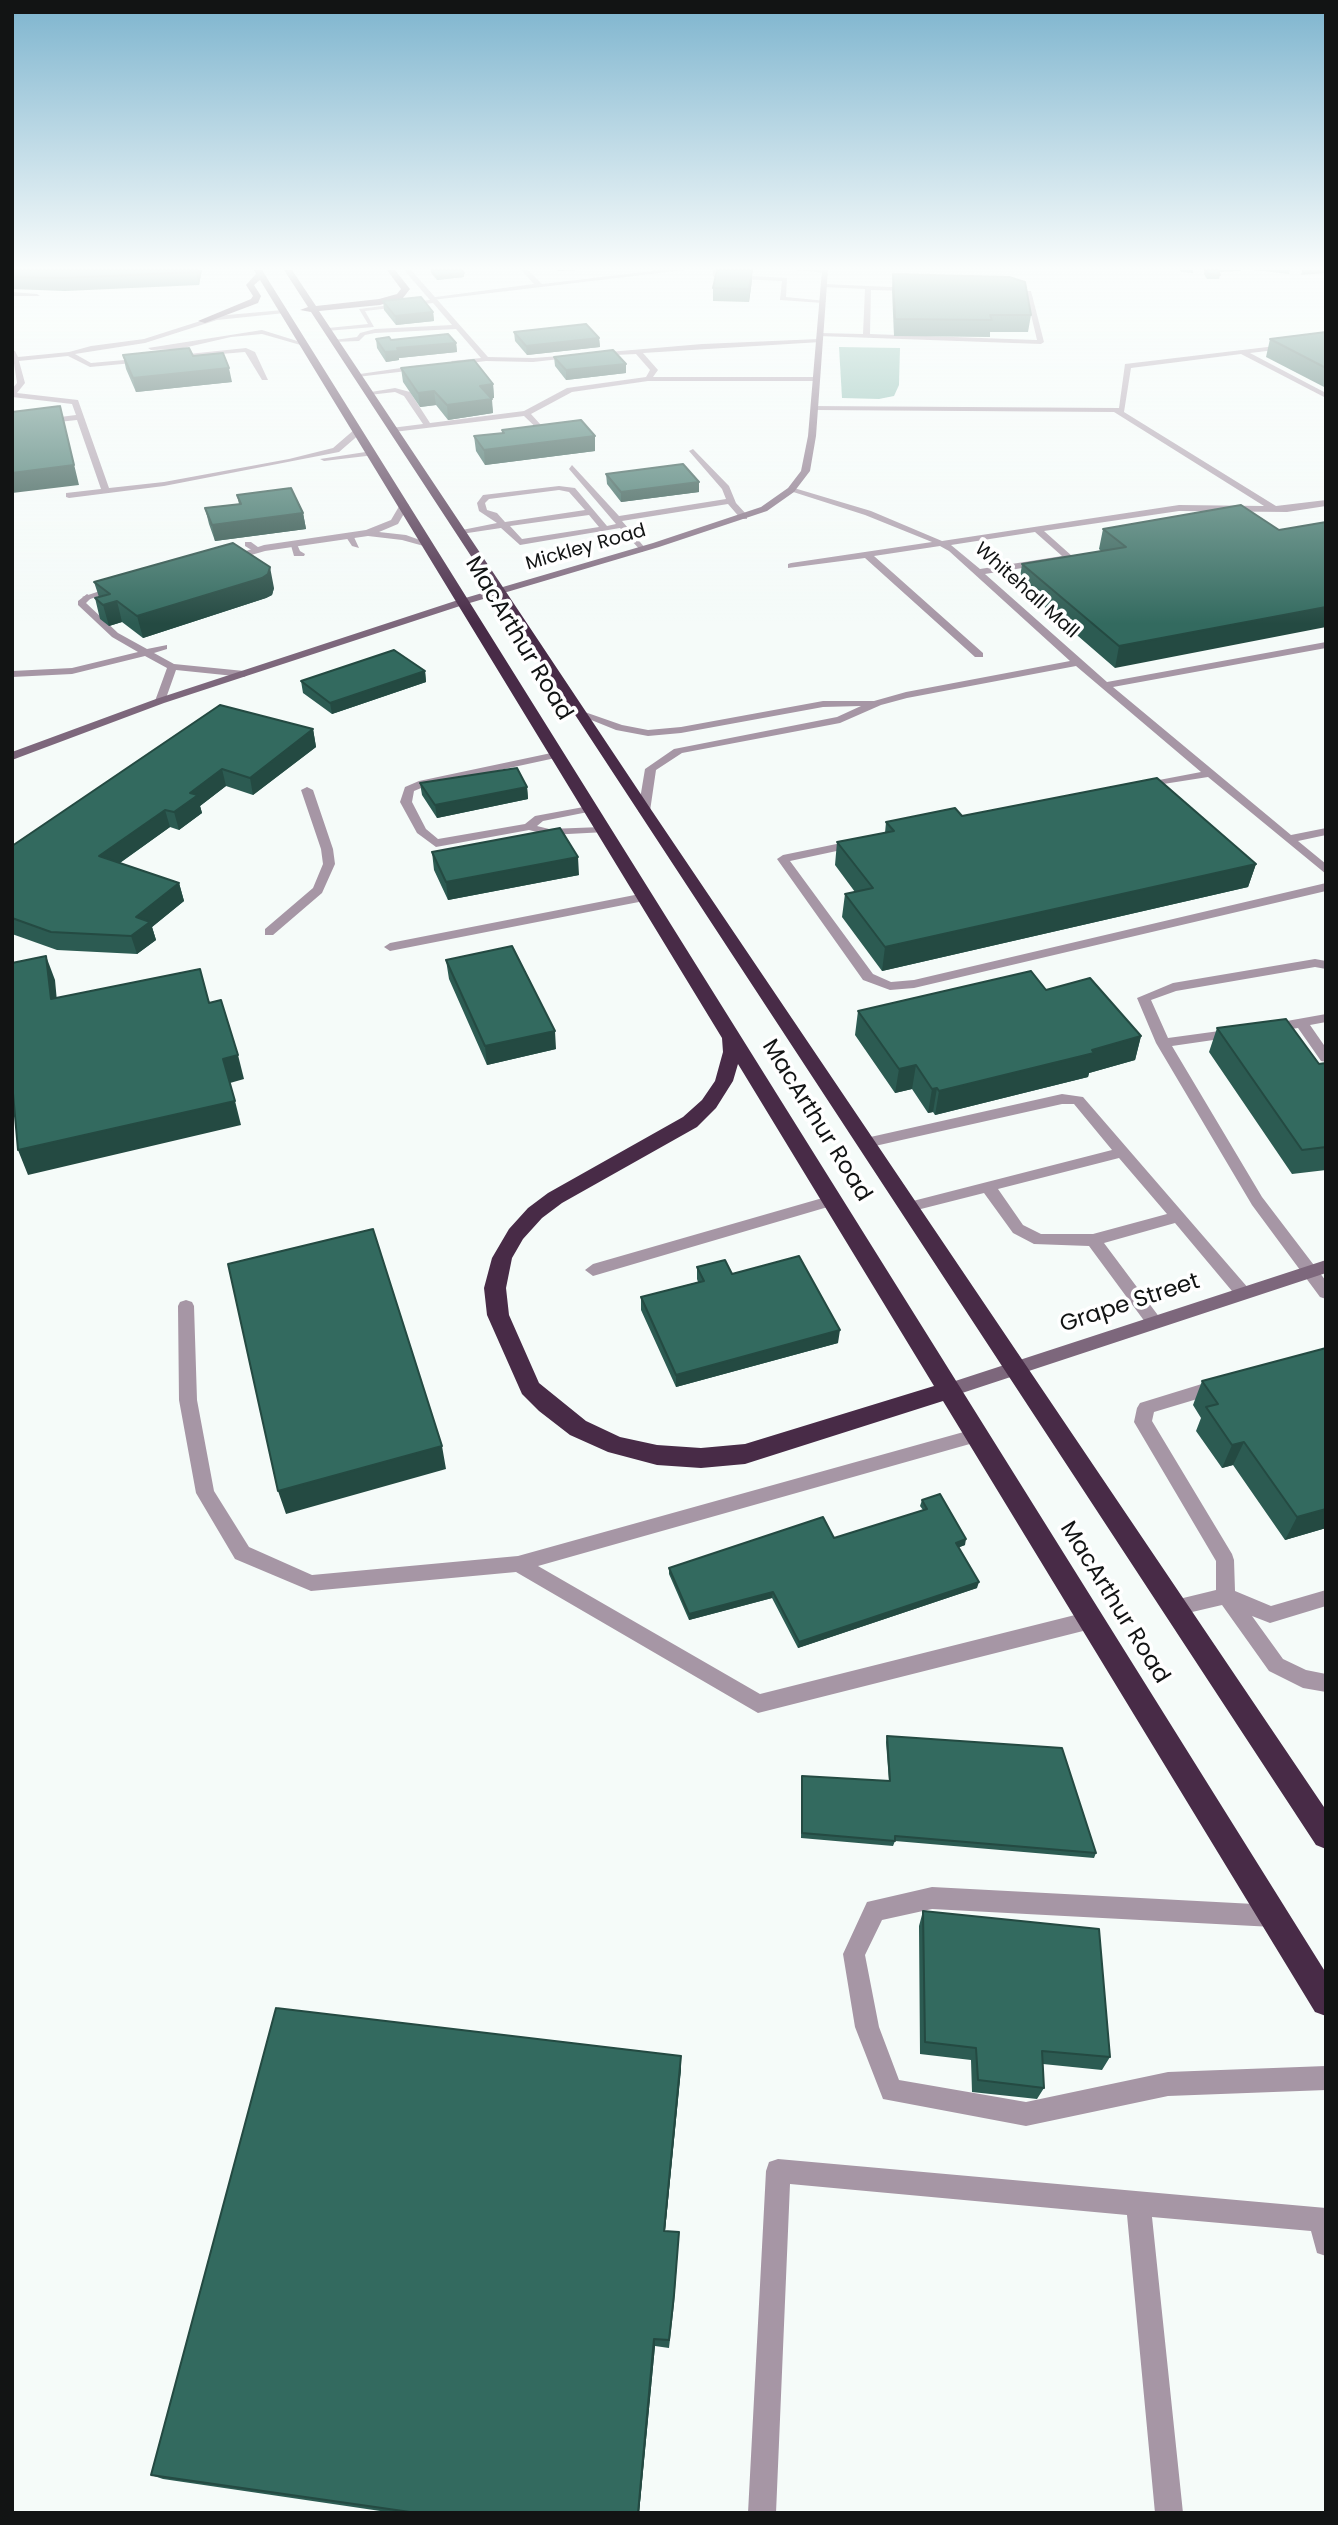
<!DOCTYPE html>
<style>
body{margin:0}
#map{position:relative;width:1338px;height:2525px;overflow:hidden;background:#f5fbf9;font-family:Poppins,sans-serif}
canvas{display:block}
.frame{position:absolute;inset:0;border:14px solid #121414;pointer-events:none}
</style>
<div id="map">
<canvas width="1338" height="2525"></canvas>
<div class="frame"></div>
</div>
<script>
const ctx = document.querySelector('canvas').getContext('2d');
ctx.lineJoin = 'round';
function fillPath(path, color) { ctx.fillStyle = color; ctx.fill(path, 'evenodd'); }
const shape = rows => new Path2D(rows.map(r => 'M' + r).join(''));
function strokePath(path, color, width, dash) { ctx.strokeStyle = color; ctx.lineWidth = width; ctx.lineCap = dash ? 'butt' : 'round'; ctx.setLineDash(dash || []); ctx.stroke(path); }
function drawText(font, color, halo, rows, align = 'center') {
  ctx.font = font + ' Poppins,sans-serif'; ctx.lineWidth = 7; ctx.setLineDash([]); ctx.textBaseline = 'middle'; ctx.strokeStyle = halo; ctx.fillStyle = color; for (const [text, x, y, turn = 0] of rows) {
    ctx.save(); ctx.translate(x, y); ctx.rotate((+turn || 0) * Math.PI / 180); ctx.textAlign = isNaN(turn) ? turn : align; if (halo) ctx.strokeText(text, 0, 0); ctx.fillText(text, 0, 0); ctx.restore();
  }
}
const water = shape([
 [839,347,900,348,899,385,894,396,879,399,842,398]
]);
const lane = shape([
 [404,270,411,270,488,357,533,358,574,355,578,357,533,362,486,361,454,365,451,361,481,358,456,329,375,333,365,335,359,341,334,342,334,340,357,337,360,333,375,329,452,325,433,303,365,311,374,327,326,331,328,328,368,324,359,309,430,300,404,270],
 [713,270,719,270,719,274,787,278,786,297,826,301,823,303,780,300,782,281,716,278,713,276,713,270],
 [824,284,913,288,911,291,871,290,870,334,1037,340,1026,294,1003,291,1031,291,1044,342,1041,344,818,336,820,333,863,334,865,289,822,287,824,284],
 [12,292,37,294,40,296,12,296,12,292],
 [283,310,285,313,217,320,145,343,75,354,91,363,147,358,144,362,90,367,68,356,19,361,25,383,17,393,78,400,109,488,164,482,289,459,333,448,355,429,361,429,361,433,339,452,164,486,69,498,66,497,66,493,101,489,77,420,12,427,12,423,76,415,72,404,12,397,12,389,17,383,12,350,15,351,18,357,69,352,91,346,144,339,216,316,283,310],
 [262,330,307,344,304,346,262,334,231,337,179,349,151,350,148,348,262,330],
 [819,339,821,342,643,353,658,370,653,377,816,377,820,379,816,381,648,381,572,392,531,414,550,435,546,437,524,416,394,432,391,428,423,424,404,396,395,392,369,395,365,393,395,388,410,392,430,423,524,411,567,388,646,377,650,370,636,354,595,356,597,353,702,344,819,339],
 [1326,340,1326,344,1250,353,1326,393,1326,398,1241,354,1131,368,1124,412,1276,506,1326,500,1326,506,1287,512,1179,511,1044,531,1072,556,1072,560,985,574,1107,682,1326,642,1326,648,1113,687,1291,835,1326,828,1326,835,1298,841,1326,864,1326,874,1208,777,1138,788,1138,784,1201,772,1076,666,907,698,881,705,840,723,682,753,656,770,650,811,644,814,638,811,645,769,674,749,837,717,861,706,823,707,681,733,648,736,616,730,574,713,579,710,622,725,648,730,681,727,823,701,874,701,906,692,1070,661,949,551,940,546,874,556,983,653,983,657,975,657,865,558,788,568,788,564,791,563,932,542,865,515,787,490,794,488,871,511,942,541,1179,505,1264,506,1114,412,814,410,811,406,1119,408,1125,364,1326,340],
 [1035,532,1062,556,980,569,951,545,1035,532],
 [246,348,255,352,268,380,262,380,245,352,173,358,169,356,246,348],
 [421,365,424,369,357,377,353,375,421,365],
 [693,449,729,486,736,503,747,515,747,519,741,519,728,504,622,521,646,549,642,552,620,528,520,545,501,528,461,534,457,531,497,523,479,511,477,503,483,495,559,486,575,488,607,526,616,524,569,469,572,465,619,516,726,499,722,489,689,451,693,449],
 [559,490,569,492,585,510,505,522,497,513,487,510,485,503,489,499,559,490],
 [589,515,599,527,522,539,510,526,589,515],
 [372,451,375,455,324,461,320,459,372,451],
 [350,534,354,537,359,548,352,546,346,537,350,534],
 [245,542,251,542,262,550,255,552,245,546,245,542],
 [290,542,296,542,300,551,305,554,304,556,294,556,290,542],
 [87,594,92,597,86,603,118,633,147,649,167,645,167,649,154,653,174,664,244,671,249,674,244,677,176,670,165,701,160,704,155,701,167,668,145,656,72,674,12,677,12,671,72,668,138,652,112,637,78,605,78,601,87,594],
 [556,752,560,753,560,757,426,786,414,791,412,802,426,829,438,839,525,824,535,816,589,806,593,807,593,811,543,821,537,826,549,829,602,827,608,830,606,832,549,835,529,830,436,847,417,833,400,802,405,787,419,781,556,752],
 [307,787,313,790,333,849,335,864,322,893,273,935,265,935,265,929,313,888,323,864,321,849,301,790,307,787],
 [856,840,860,842,860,846,790,861,873,974,891,982,914,980,1326,883,1326,891,914,988,890,990,863,980,777,859,783,855,856,840],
 [645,893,651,897,649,900,390,951,384,947,390,943,645,893],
 [1315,959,1326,961,1326,969,1315,967,1176,991,1151,1000,1168,1038,1234,1029,1241,1033,1234,1037,1172,1046,1262,1197,1326,1281,1326,1299,1320,1297,1252,1205,1156,1043,1137,998,1173,983,1315,959],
 [1326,1014,1326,1022,1310,1025,1326,1048,1326,1062,1321,1061,1298,1028,1270,1032,1263,1028,1270,1024,1326,1014],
 [1062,1094,1083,1097,1249,1289,1251,1293,1249,1297,1237,1297,1175,1223,1104,1243,1160,1318,1162,1322,1160,1326,1154,1328,1148,1326,1089,1246,1034,1244,1013,1233,984,1193,909,1212,904,1211,901,1207,904,1203,909,1202,1112,1150,1074,1104,1062,1104,866,1148,859,1143,866,1138,1062,1094],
 [1119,1158,1167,1214,1093,1234,1041,1234,1023,1225,998,1189,1119,1158],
 [833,1195,838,1196,841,1200,838,1204,593,1276,585,1270,593,1264,833,1195],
 [186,1300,192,1302,194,1306,197,1400,214,1491,249,1547,312,1575,518,1556,978,1428,984,1430,987,1435,984,1440,538,1566,760,1694,1091,1611,1098,1614,1101,1620,1098,1626,1091,1629,758,1713,516,1572,311,1591,235,1559,196,1493,179,1400,178,1306,180,1302,186,1300],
 [1218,1379,1224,1381,1226,1386,1224,1391,1154,1412,1152,1421,1232,1554,1234,1560,1235,1591,1271,1606,1326,1590,1326,1606,1270,1623,1252,1616,1283,1659,1306,1670,1326,1674,1326,1692,1303,1688,1269,1671,1222,1605,1175,1616,1168,1614,1165,1608,1168,1602,1175,1600,1216,1590,1216,1561,1134,1422,1137,1408,1140,1403,1218,1379],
 [932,1887,1273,1905,1281,1908,1284,1916,1281,1924,1273,1927,932,1909,882,1920,865,1955,879,2027,899,2080,1026,2102,1168,2072,1326,2066,1326,2090,1168,2096,1026,2126,883,2099,855,2027,843,1954,867,1902,932,1887],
 [778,2159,1326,2208,1326,2256,1317,2253,1311,2231,1152,2217,1183,2513,1155,2513,1127,2215,790,2184,776,2513,748,2513,766,2171,769,2162,778,2159]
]);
const street = shape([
 [521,270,528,270,542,284,661,270,684,270,432,300,428,298,534,284,521,270],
 [797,270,828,270,828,271,825,273,797,270],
 [404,502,409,505,398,524,379,532,406,535,431,544,431,548,402,540,368,536,265,551,227,562,222,559,264,545,366,530,391,520,401,503,404,502],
 [115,586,124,588,87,600,82,597,115,586]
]);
const secondary = shape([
 [822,270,828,270,816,436,810,471,794,492,767,511,659,547,463,605,164,703,12,760,12,752,156,699,455,601,653,543,761,507,788,488,801,471,808,436,822,270],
 [1326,1260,1326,1273,950,1397,943,1395,941,1390,943,1385,1326,1260]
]);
const highway = shape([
 [254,270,262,270,1326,1973,1326,2016,1315,2012,943,1401,745,1464,701,1468,657,1465,608,1452,570,1435,539,1411,522,1394,487,1315,484,1288,492,1258,509,1229,528,1208,548,1193,683,1117,702,1100,715,1081,723,1052,722,1038,260,280,254,285,261,296,258,303,205,323,198,321,251,299,253,296,246,285,256,274,254,270],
 [738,1064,934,1386,745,1444,701,1448,657,1445,620,1437,586,1421,539,1383,509,1315,506,1288,512,1258,523,1239,542,1218,562,1203,697,1127,716,1108,733,1081,738,1064],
 [284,270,292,270,316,306,379,299,397,294,401,289,387,270,395,270,410,289,403,298,380,305,319,311,652,811,1326,1810,1326,1849,1316,1845,311,312,300,310,308,307,284,270]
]);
const wall = shape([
 [12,270,202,270,199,285,65,291,12,289],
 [431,270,461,270,464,277,437,280,431,273],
 [557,270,576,270,559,271],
 [1180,270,1193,270,1193,273,1181,272],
 [1205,270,1241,270,1241,271,1219,272,1220,275,1219,279,1207,279,1204,274],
 [1254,270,1290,270,1289,274],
 [893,274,1031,315,1028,332,990,332,990,337,894,336,892,291],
 [752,280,749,302,713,301,713,288],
 [383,301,433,312,434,321,396,325,384,310],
 [514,332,599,338,600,347,527,355,515,341],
 [1326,332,1326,388,1266,357,1270,339],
 [376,339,456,343,457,352,399,358,399,360,386,362,377,348],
 [123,355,193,356,232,382,136,392,126,369],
 [554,357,626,373,566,380,555,366],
 [401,368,493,384,494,398,491,398,493,413,448,420,436,405,420,407,403,382],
 [502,430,595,436,595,451,485,465,476,451,474,436,502,433],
 [606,474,699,482,699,492,621,502,607,484],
 [237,495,303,513,306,529,215,541,209,524,205,508,239,504],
 [1241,505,1115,668,1019,585,1022,564,1101,551,1099,549,1103,529],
 [94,582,274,588,272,595,266,598,143,638,122,622,109,626,100,619,95,598,99,597],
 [425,671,426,682,332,714,303,693,301,681],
 [313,729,316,747,253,795,226,786,200,806,202,813,179,830,170,827,120,863,179,883,184,901,152,927,156,940,137,954,57,950,12,934,12,846],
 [420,783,527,787,528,799,437,818,422,795],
 [962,816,1256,864,1248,887,882,971,842,917,845,894,855,892,835,865,837,842,885,833,886,822],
 [432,852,579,875,448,900,434,870],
 [446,960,556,1049,487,1065,449,979],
 [1046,990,1141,1036,1135,1060,1089,1073,1088,1077,935,1115,933,1112,928,1113,912,1089,895,1093,855,1035,858,1011],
 [1217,1028,1319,1064,1326,1063,1326,1170,1292,1174,1209,1052],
 [697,1267,732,1274,838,1343,676,1387,641,1310,641,1297,698,1282,697,1279],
 [1326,1348,1326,1528,1285,1540,1233,1465,1222,1468,1196,1431,1201,1418,1193,1405,1202,1381],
 [922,1500,965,1545,959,1547,977,1588,798,1648,772,1598,689,1620,669,1574,669,1568,834,1538,923,1510,920,1506],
 [887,1736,1096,1853,1094,1858,895,1841,893,1846,801,1838,802,1776,889,1781,886,1742],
 [923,1911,1110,2057,1102,2070,1043,2064,1044,2088,1037,2099,972,2092,971,2060,920,2054,919,1926],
 [681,2069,665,2231,679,2232,674,2304,669,2348,655,2346,639,2513,394,2513,163,2479,151,2475]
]);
const shadedWall = shape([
 [197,270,202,270,199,285,196,272],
 [752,270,752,280,749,302,749,289],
 [1302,270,1326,270,1326,273,1301,275],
 [464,273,464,277,437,280,436,276],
 [433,312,434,321,396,325,395,316],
 [599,338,600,347,527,355,526,346],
 [456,343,457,352,399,358,399,360,386,362,385,352,397,348],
 [626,364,626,373,566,380,566,370],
 [229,368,232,382,136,392,133,378],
 [493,384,494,398,481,400,480,386],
 [434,391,436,405,420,407,418,393],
 [492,399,493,413,448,420,447,405],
 [60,406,79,485,12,493,12,473],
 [595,436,595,451,485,465,484,450],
 [699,482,699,492,621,502,621,492],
 [303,513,306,529,215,541,212,525],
 [270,567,274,588,272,595,266,598,143,638,137,616],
 [117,601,122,622,109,626,103,605],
 [1326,607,1326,627,1115,668,1119,646],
 [425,671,426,682,332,714,330,703],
 [313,729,316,747,253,795,250,778],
 [222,769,226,786,200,806,202,813,179,830,174,812,190,793],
 [527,787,528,799,437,818,435,805],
 [165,810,170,827,104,874,99,856],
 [578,857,579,875,448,900,446,882],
 [1256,864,1248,887,882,971,885,947],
 [179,883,184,901,152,927,156,940,137,954,131,936,136,917],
 [46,956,55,980,59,1023,51,999],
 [555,1031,556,1049,487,1065,485,1046],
 [1141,1036,1135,1060,1089,1073,1088,1077,935,1115,939,1091],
 [238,1055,244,1079,230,1083,223,1059],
 [916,1065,912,1089,895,1093,899,1069],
 [937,1088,933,1112,928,1113,932,1089],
 [235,1101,241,1125,28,1175,18,1150],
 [840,1330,838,1343,676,1387,676,1375],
 [1244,1442,1233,1465,1222,1468,1232,1445],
 [442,1446,446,1469,286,1514,278,1491],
 [1326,1509,1326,1528,1285,1540,1297,1517],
 [966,1539,965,1545,955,1549,956,1543],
 [979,1582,977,1588,798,1648,799,1642],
 [773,1592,772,1598,689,1620,689,1614],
 [681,2056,681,2069,664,2241,664,2231],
 [654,2339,655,2346,639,2513,638,2513]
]);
const building = shape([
 [12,270,197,270,196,272,62,278,12,277,12,270],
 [432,270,461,270,464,273,436,276,432,270],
 [717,270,752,270,749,289,713,288,717,270],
 [1205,270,1218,270,1220,275,1208,274,1205,270],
 [893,274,1009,277,1025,282,1031,315,990,315,992,320,895,319,893,274],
 [421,297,433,312,395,316,383,301,421,297],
 [586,324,599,338,526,346,514,332,586,324],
 [1326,332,1326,368,1270,339,1326,332],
 [448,334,456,343,397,348,398,351,385,352,376,339,389,337,391,340,448,334],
 [189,348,193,356,223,353,229,368,133,378,123,355,189,348],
 [613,350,626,364,566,370,554,357,613,350],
 [474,360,493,384,480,386,492,399,447,405,434,391,418,393,401,368,474,360],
 [60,406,74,465,12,473,12,412,60,406],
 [581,420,595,436,484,450,474,436,504,433,502,430,581,420],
 [683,464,699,482,621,492,606,474,683,464],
 [291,488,303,513,212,525,205,508,241,504,237,495,291,488],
 [1241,505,1279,530,1326,522,1326,607,1119,646,1022,564,1126,547,1103,529,1241,505],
 [233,543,270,567,268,574,262,578,137,616,117,601,103,605,95,598,110,594,94,582,233,543],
 [394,650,425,671,330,703,301,681,394,650],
 [220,705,313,729,250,778,222,769,190,793,198,795,174,812,165,810,99,856,179,883,136,917,150,922,131,936,51,932,12,918,12,846,220,705],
 [517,768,527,787,435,805,420,783,517,768],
 [1157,778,1256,864,885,947,845,894,873,888,837,842,894,831,886,822,955,808,962,816,1157,778],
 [560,828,578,857,446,882,432,852,560,828],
 [512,946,555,1031,485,1046,446,960,512,946],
 [46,956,51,999,200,969,209,1003,221,1000,238,1055,223,1059,235,1101,18,1150,12,1082,12,963,46,956],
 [1031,971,1046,990,1090,978,1141,1036,1092,1050,1094,1053,939,1091,937,1088,932,1089,916,1065,899,1069,858,1011,1031,971],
 [1286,1019,1319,1064,1326,1063,1326,1147,1302,1150,1217,1028,1286,1019],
 [373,1229,442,1446,278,1491,228,1264,373,1229],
 [799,1256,840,1330,676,1375,641,1297,704,1281,697,1267,725,1260,732,1274,799,1256],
 [1326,1348,1326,1509,1297,1517,1244,1442,1232,1445,1206,1407,1218,1404,1202,1381,1326,1348],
 [940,1494,966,1539,956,1543,979,1582,799,1642,773,1592,689,1614,669,1568,823,1517,834,1538,927,1509,922,1500,940,1494],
 [887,1736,1062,1748,1096,1853,895,1836,895,1841,802,1833,802,1776,890,1781,887,1736],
 [923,1911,1099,1929,1110,2057,1042,2051,1044,2088,978,2080,976,2048,925,2042,923,1911],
 [276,2008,681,2056,664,2231,679,2232,674,2295,669,2340,654,2339,638,2513,417,2513,151,2475,276,2008]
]);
const farStreetnames = [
 ["Mickley Road",586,548,-16],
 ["Whitehall Mall",1026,591,42]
];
const streetNames = [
 ["MacArthur Road",518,639,59],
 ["MacArthur Road",816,1121,58],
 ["Grape Street",1130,1304,-18],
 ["MacArthur Road",1114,1603,58]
];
fillPath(water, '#7cb4a7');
fillPath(lane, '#a696a5');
fillPath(street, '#a696a5');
fillPath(secondary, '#7d677c');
fillPath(highway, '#482b47');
fillPath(wall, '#2c5b52');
fillPath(shadedWall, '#244a42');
fillPath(building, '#336a5f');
strokePath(building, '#244a42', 2);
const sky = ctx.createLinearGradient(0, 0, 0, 624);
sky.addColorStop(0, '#7db4ce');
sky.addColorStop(0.43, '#fafdfc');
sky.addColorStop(1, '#fafdfc00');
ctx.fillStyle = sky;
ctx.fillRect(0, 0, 1338, 624);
drawText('19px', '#121414', '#fff', farStreetnames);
drawText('23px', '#121414', '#fff', streetNames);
</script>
